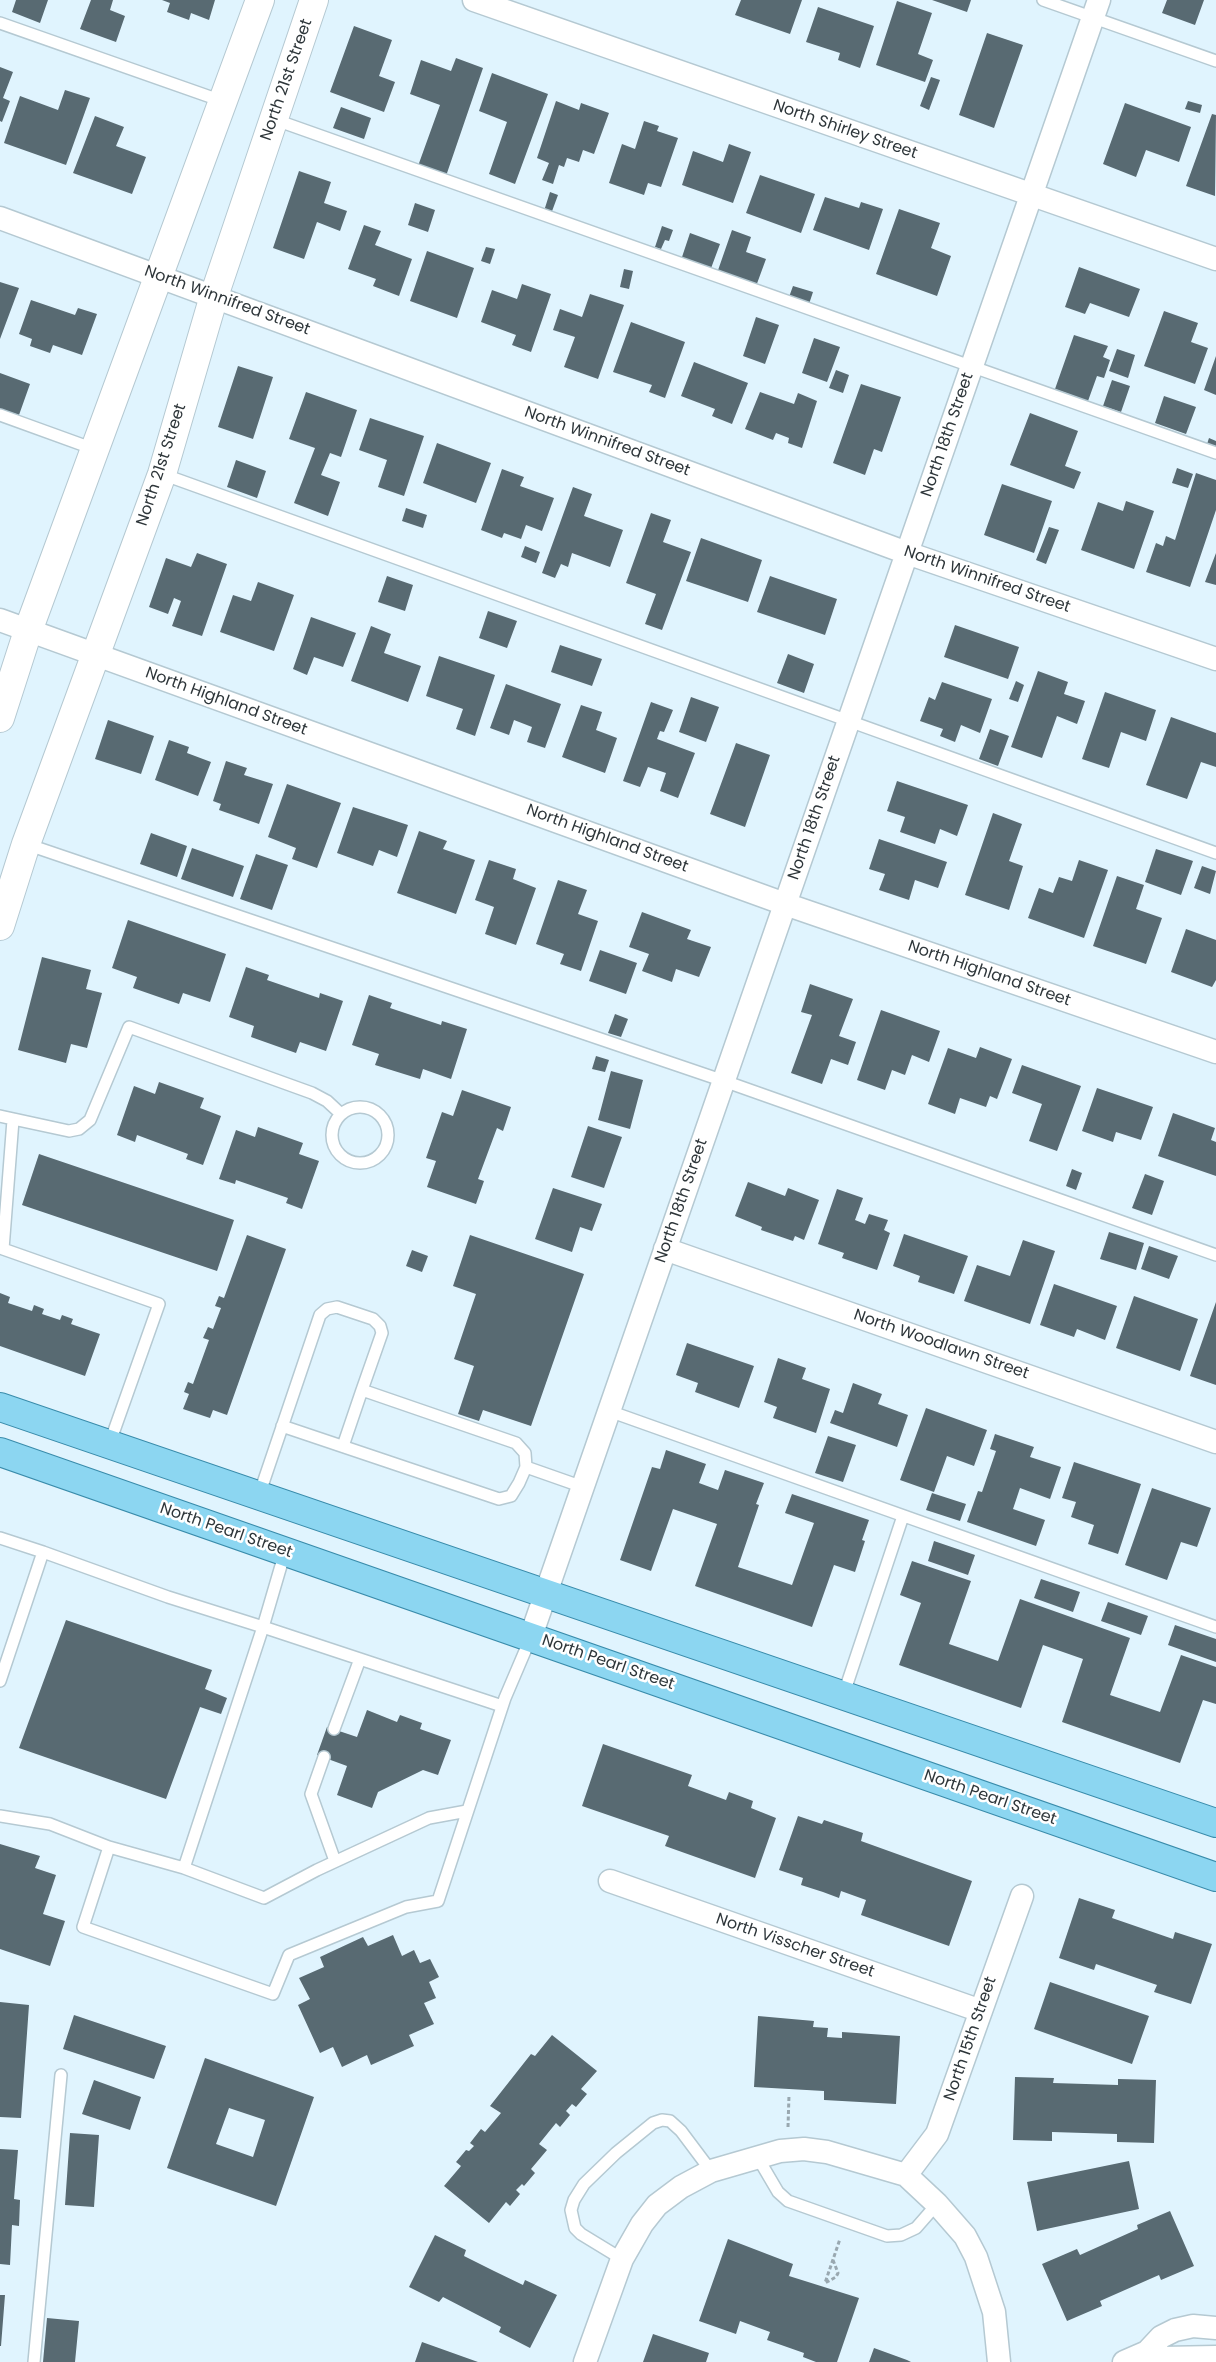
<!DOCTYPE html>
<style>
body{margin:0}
canvas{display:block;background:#e0f4fe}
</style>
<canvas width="1216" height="2362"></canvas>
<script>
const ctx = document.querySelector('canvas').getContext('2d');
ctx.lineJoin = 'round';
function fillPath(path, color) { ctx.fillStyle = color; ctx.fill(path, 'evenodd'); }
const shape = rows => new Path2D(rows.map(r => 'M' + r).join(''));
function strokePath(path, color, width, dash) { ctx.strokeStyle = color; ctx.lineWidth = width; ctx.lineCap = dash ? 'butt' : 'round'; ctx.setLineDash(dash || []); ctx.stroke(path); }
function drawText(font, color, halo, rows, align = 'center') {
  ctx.font = font + ' Poppins,sans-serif'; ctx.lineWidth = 5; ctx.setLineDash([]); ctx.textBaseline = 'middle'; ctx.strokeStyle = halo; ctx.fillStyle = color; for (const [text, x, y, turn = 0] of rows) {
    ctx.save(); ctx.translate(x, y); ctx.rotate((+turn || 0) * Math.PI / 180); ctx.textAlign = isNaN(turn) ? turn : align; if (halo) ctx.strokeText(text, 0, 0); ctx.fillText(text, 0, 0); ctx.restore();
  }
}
const building = shape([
 [16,0,48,0,40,23,12,12],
 [91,0,113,0,110,10,125,16,116,42,80,29],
 [162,0,215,0,209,20,191,13,189,20,167,12,170,3],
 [741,0,802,0,790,34,735,15],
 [932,0,971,0,967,12],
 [1167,0,1204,0,1195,25,1162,13],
 [897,1,932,13,918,54,933,60,925,82,876,65],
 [818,7,874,26,860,68,838,60,840,53,806,42],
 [354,26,392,40,379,76,395,82,384,112,330,92],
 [987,33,1023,45,994,128,959,115],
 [456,58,483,68,446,176,418,166,440,105,410,94,421,60,451,71],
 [0,67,13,72,3,98,10,101,2,122,0,121],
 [492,73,548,94,515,184,489,174,507,122,479,111],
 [931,77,940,80,929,110,920,106],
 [65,90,90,98,66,165,4,143,20,96,58,110],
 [556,101,579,110,581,103,609,113,594,154,583,150,579,162,567,158,564,167,559,165,553,184,542,180,549,163,537,158],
 [1188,101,1202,105,1200,113,1185,109],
 [1125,103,1191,127,1179,162,1146,150,1136,177,1103,164],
 [341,107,371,118,364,139,333,128],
 [1212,114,1216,115,1215,196,1186,186],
 [95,116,124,127,116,146,146,157,132,194,73,173],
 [644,121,659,126,657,131,678,138,661,187,648,183,644,195,609,183,622,144,635,149],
 [729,144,751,152,733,203,682,185,693,151,723,162],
 [299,171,331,182,324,203,347,211,340,231,317,222,304,259,273,248],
 [760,175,815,194,801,233,746,213],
 [550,192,558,195,551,214,544,211],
 [825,197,859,208,861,202,883,209,869,250,813,230],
 [415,203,435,210,428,232,408,225],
 [899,209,940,223,931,248,951,256,937,296,876,274],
 [364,225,381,231,375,245,412,259,399,296,373,286,376,279,348,269],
 [662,226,673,230,669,241,665,240,661,249,655,247],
 [732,230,751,237,746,252,766,259,755,289,716,276],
 [690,233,720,244,710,271,681,260],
 [486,247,495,249,490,264,481,261],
 [427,251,474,268,457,318,410,301],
 [1079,267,1140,289,1129,317,1090,303,1085,314,1065,307],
 [624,269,633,271,629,289,620,287],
 [0,282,19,288,0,339],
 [522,284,551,294,531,352,512,345,516,335,481,322,492,290,517,299],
 [793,286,813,292,809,304,789,297],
 [590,294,624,305,598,379,564,367,575,337,553,330,560,309,582,317],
 [31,300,75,315,78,308,97,314,82,355,53,345,50,353,30,346,32,339,19,334],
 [1164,311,1198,323,1191,342,1208,348,1195,384,1144,366],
 [756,317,779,325,765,364,743,356],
 [631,322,685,342,665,398,649,392,652,385,613,372],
 [1074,335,1108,346,1103,357,1110,360,1104,378,1097,376,1088,401,1055,389],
 [814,338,840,347,827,382,802,373],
 [1117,349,1135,355,1128,378,1109,371],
 [1216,356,1216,395,1204,390],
 [694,362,748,383,732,424,712,416,715,409,681,396],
 [238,366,273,377,253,439,218,427],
 [836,370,849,375,843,393,829,388],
 [0,373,30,384,19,415,0,409],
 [1112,380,1130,386,1121,412,1103,406],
 [861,384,901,397,882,452,874,449,865,475,833,463],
 [306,392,357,410,341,457,330,453,321,475,340,482,328,516,294,503,315,448,289,439],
 [760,392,794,404,798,393,817,401,802,448,788,443,789,438,776,433,773,440,745,429],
 [1164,396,1196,407,1186,434,1155,423],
 [1030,413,1078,431,1065,466,1081,472,1074,489,1010,465],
 [370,418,424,436,404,496,378,487,387,460,359,450],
 [1209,438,1216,441,1216,451,1206,447],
 [437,443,491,463,476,503,423,483],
 [236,460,266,471,257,498,227,487],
 [1177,468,1193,474,1188,488,1172,483],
 [502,469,524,477,520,486,554,498,542,531,526,525,521,539,504,533,502,538,481,530],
 [1196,473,1216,480,1216,510,1190,587,1146,572,1156,543,1163,546,1166,536,1175,540],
 [1002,484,1052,501,1034,553,984,535],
 [573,487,592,494,584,516,623,530,610,567,572,553,568,567,561,564,555,578,542,573],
 [1126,501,1154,511,1134,569,1081,550,1098,502,1123,511],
 [406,508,427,515,423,528,402,521],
 [651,513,671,520,663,542,691,552,662,630,645,624,656,594,626,583],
 [1049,527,1059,530,1046,564,1036,560],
 [701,538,762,560,748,602,686,581],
 [525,546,540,552,536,563,521,557],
 [197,553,227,564,202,636,172,626,181,601,174,598,168,614,149,607,166,558,191,567],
 [1216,553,1216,585,1205,582],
 [387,576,413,585,405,611,378,602],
 [770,576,837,599,825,635,757,612],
 [258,582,294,595,274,651,220,632,233,595,251,601],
 [488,611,517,621,507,648,479,638],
 [311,617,356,633,343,667,314,657,307,675,293,669],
 [955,625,1019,647,1008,679,944,657],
 [371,626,391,634,384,653,421,666,408,702,351,681],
 [560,645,602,659,592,686,551,672],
 [788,654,814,664,804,693,777,683],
 [439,656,495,675,475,736,456,729,463,709,426,696],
 [1038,671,1068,682,1064,694,1085,701,1077,724,1057,716,1042,758,1011,747],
 [1016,681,1024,685,1018,702,1009,699],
 [942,682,992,699,980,733,961,725,955,742,940,736,943,729,920,721,929,697,935,700],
 [506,684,561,704,545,748,527,742,532,727,514,720,509,735,490,728],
 [1105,692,1156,710,1146,741,1121,732,1109,768,1082,759],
 [691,697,719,707,706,742,679,732],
 [651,702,673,710,664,732,660,731,657,739,695,753,678,798,660,791,666,773,648,767,640,787,623,781],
 [581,705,602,712,596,730,617,738,605,773,562,757],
 [1171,717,1216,733,1216,767,1201,762,1187,799,1146,785],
 [108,720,154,736,141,774,95,759],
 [990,729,1009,736,998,766,979,759],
 [169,740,189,747,187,753,211,762,198,796,155,780],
 [736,743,770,755,745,827,710,814],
 [226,761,247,768,244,775,273,784,259,824,219,810,221,804,213,801],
 [897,781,968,805,957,836,940,829,935,844,900,832,905,817,887,811],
 [287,784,341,803,317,868,292,859,296,848,268,837],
 [353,807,408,825,397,857,379,850,373,866,337,853],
 [993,813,1022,824,1009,861,1023,866,1009,910,965,895],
 [419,831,447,841,443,849,475,860,456,914,397,893],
 [151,833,187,846,177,877,140,864],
 [879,839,947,862,938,888,915,880,909,900,879,890,885,874,869,869],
 [192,848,244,866,233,897,181,879],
 [1156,849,1193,861,1181,895,1145,882],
 [256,854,288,865,272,910,240,899],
 [489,860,516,869,513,879,536,888,516,945,485,934,494,907,475,900],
 [1079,860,1108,870,1084,938,1028,918,1039,888,1053,893,1059,877,1072,881],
 [1202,866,1216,871,1210,894,1194,888],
 [1117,876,1144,885,1136,909,1162,918,1146,964,1093,946],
 [558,880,587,890,578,914,598,921,581,971,560,964,564,954,536,944],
 [642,912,691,930,687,939,711,947,699,977,676,969,672,982,642,971,649,954,629,947],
 [128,920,226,954,210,1002,183,993,179,1004,133,988,137,977,112,968],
 [1186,929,1216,940,1216,980,1212,987,1171,972],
 [600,950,637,963,626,994,589,981],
 [42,957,91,970,86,989,102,993,87,1048,71,1044,66,1063,18,1050],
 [246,967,269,975,267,980,319,998,320,993,343,1001,326,1051,300,1042,296,1053,251,1037,254,1026,229,1017],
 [810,984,853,999,839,1036,856,1042,848,1065,831,1059,822,1084,791,1073,812,1015,801,1012],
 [369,995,392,1003,390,1008,441,1025,442,1021,467,1029,451,1079,423,1069,420,1079,375,1065,379,1054,352,1045],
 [881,1010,940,1031,929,1062,912,1055,905,1075,892,1070,885,1090,857,1080],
 [615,1014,628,1019,621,1037,608,1033],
 [980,1047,1012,1059,997,1099,990,1096,986,1107,960,1098,955,1114,928,1104,948,1048,976,1058],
 [596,1056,609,1060,605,1072,592,1069],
 [1022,1065,1081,1086,1057,1151,1029,1141,1042,1104,1012,1093],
 [611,1071,643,1080,630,1129,598,1120],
 [159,1082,204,1098,200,1108,221,1116,203,1165,186,1159,188,1154,137,1135,135,1142,117,1135,134,1086,155,1094],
 [1097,1088,1153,1107,1141,1140,1116,1132,1113,1142,1082,1131],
 [462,1090,511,1107,503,1131,497,1128,478,1179,484,1181,476,1204,427,1187,436,1161,426,1158,442,1112,453,1116],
 [1173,1113,1215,1128,1211,1140,1216,1142,1216,1176,1158,1156],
 [588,1126,622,1137,604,1188,571,1177],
 [258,1127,303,1143,299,1154,319,1161,302,1209,286,1203,288,1198,236,1180,235,1184,219,1179,236,1130,255,1137],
 [39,1154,234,1220,217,1271,22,1205],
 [1072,1169,1082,1173,1076,1190,1066,1186],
 [1145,1174,1164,1181,1152,1215,1132,1208],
 [748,1182,785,1196,788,1188,819,1200,804,1240,795,1236,793,1241,761,1230,762,1227,735,1216],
 [553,1188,602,1204,592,1231,580,1227,572,1252,535,1239],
 [837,1189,863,1198,855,1220,865,1224,869,1214,888,1220,884,1230,890,1233,877,1270,842,1258,844,1253,818,1244],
 [1109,1232,1144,1243,1136,1270,1100,1259],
 [904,1234,968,1256,954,1294,918,1282,920,1276,893,1266],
 [247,1235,286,1249,227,1415,213,1410,210,1418,183,1409,189,1394,184,1392,188,1382,193,1384,209,1340,203,1338,208,1327,213,1329,221,1308,215,1306,219,1296,224,1298],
 [470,1235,584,1274,531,1426,483,1410,479,1421,458,1414,474,1366,454,1359,476,1294,453,1286],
 [1023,1240,1055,1251,1030,1324,964,1301,977,1265,1010,1276],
 [1149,1246,1178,1256,1169,1279,1141,1269],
 [412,1250,428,1256,422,1272,406,1266],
 [1054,1284,1117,1306,1105,1340,1077,1329,1074,1337,1040,1325],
 [0,1293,10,1297,8,1303,32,1311,34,1305,44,1309,42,1314,60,1320,62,1315,73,1319,71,1324,100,1334,85,1376,0,1346],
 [1134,1296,1198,1319,1180,1371,1116,1348],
 [1216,1302,1216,1385,1190,1376],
 [687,1343,754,1366,739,1408,695,1392,698,1383,676,1375],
 [778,1358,806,1368,802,1379,830,1389,816,1433,773,1418,777,1407,764,1402],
 [853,1383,882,1394,878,1404,908,1415,897,1447,830,1423,835,1410,843,1413],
 [926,1408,987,1430,974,1466,947,1456,934,1492,900,1480],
 [995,1434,1034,1447,1030,1457,1061,1467,1050,1499,1020,1488,1013,1509,1045,1520,1036,1546,967,1522,978,1491,982,1492,996,1451,990,1449],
 [828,1436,856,1445,843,1482,815,1473],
 [666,1450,706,1464,699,1483,718,1490,725,1470,764,1483,756,1504,759,1505,738,1567,792,1585,814,1523,785,1513,792,1494,869,1520,862,1540,865,1541,855,1572,834,1565,812,1627,695,1586,717,1524,673,1509,651,1571,620,1560,652,1467,660,1469],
 [1074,1462,1141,1484,1118,1554,1088,1544,1094,1525,1071,1517,1076,1502,1062,1498],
 [1152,1488,1211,1508,1197,1547,1181,1542,1167,1580,1125,1565],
 [932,1493,966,1504,960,1521,926,1510],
 [934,1541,975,1555,968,1575,928,1561],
 [912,1561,971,1581,949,1644,998,1661,1020,1599,1130,1638,1110,1695,1160,1712,1181,1655,1216,1667,1216,1704,1203,1700,1180,1763,1062,1722,1083,1659,1043,1645,1021,1708,899,1665,921,1603,900,1595],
 [1041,1579,1080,1592,1073,1612,1034,1598],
 [1108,1602,1148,1616,1141,1635,1101,1621],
 [66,1620,212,1670,205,1689,227,1698,221,1714,200,1707,166,1799,19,1748],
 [1175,1625,1216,1639,1216,1662,1168,1645],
 [367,1710,397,1722,400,1715,422,1723,420,1729,451,1740,438,1775,423,1770,378,1792,372,1808,337,1795,347,1766,317,1755,327,1727,357,1737],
 [603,1744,692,1775,688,1786,726,1800,729,1792,753,1801,751,1808,776,1818,755,1878,665,1846,669,1836,582,1806],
 [798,1816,822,1824,824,1820,863,1833,861,1841,972,1881,949,1946,861,1915,866,1900,841,1891,839,1898,823,1892,801,1885,803,1878,779,1870],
 [0,1844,40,1856,35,1868,56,1875,43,1914,65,1921,50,1966,0,1949],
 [1079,1898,1115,1910,1112,1918,1173,1939,1175,1932,1212,1944,1191,2004,1154,1992,1157,1985,1096,1964,1094,1970,1059,1958],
 [393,1935,402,1956,414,1950,420,1963,430,1959,439,1977,429,1982,436,1998,424,2003,434,2024,409,2035,414,2046,371,2065,367,2055,342,2067,333,2047,320,2053,298,2005,310,1999,299,1978,324,1967,320,1957,363,1937,368,1946],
 [1050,1982,1149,2016,1132,2064,1034,2029],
 [0,2002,29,2005,21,2118,0,2117],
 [74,2015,166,2046,154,2079,63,2049],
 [758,2016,814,2021,813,2027,828,2028,827,2037,842,2038,842,2032,900,2036,896,2104,824,2100,824,2091,754,2087],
 [552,2035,597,2071,581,2089,587,2094,576,2107,572,2104,566,2111,570,2115,560,2127,556,2123,539,2144,547,2150,531,2169,535,2173,524,2186,522,2184,516,2190,520,2194,510,2206,506,2202,489,2223,444,2186,461,2166,456,2162,466,2150,469,2151,474,2146,470,2143,481,2129,485,2132,501,2113,490,2106,531,2054,535,2056],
 [205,2058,314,2097,276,2206,167,2168],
 [229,2108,265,2120,253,2157,216,2144],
 [1015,2077,1054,2078,1053,2083,1118,2085,1118,2079,1156,2080,1154,2143,1117,2142,1117,2134,1052,2132,1052,2141,1013,2140],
 [94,2080,141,2097,130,2130,82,2114],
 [70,2133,99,2135,94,2207,65,2205],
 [0,2149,18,2150,14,2199,20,2200,19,2226,12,2225,10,2265,0,2264],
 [1129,2161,1139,2209,1037,2231,1027,2182],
 [1170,2211,1194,2266,1161,2280,1159,2275,1100,2301,1102,2306,1067,2321,1042,2264,1077,2249,1080,2255,1138,2229,1137,2225],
 [435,2235,466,2250,464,2256,494,2271,523,2285,525,2280,557,2295,530,2348,499,2332,501,2327,443,2297,439,2302,409,2287],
 [728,2239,793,2264,789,2276,859,2298,837,2362,816,2362,803,2357,804,2353,767,2340,770,2332,740,2321,736,2334,699,2321],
 [0,2295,5,2295,1,2346,0,2346],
 [47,2318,79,2321,75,2362,43,2362],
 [653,2334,709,2353,706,2362,643,2362],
 [422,2342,478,2362,415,2362],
 [874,2348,907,2360,911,2362,869,2362]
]);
const path = shape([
 [788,2127,789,2095],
 [833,2260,838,2273,836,2277,825,2283,840,2239]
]);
const service = shape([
 [1043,0,1216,61],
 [0,23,222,101],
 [273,119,1216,453],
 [0,415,94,449],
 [162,474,1216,853],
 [26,844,724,1081,1216,1255],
 '332 1135a28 28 0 1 1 56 0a28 28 0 1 1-56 0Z',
 [0,1116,69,1131,79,1129,90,1120,129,1027,312,1093,327,1101,341,1114],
 [13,1120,3,1249,159,1304,109,1445],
 [609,1411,1216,1627],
 [282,1426,499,1499,511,1496,519,1483,526,1467],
 [343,1446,362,1390],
 [259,1495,320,1315,327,1309,337,1307,373,1319,380,1326,382,1333,362,1390,516,1443,525,1453,526,1467,583,1487],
 [0,1538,43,1552,0,1681],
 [43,1552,168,1597,263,1627,184,1868,109,1847],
 [285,1552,263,1627,502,1706],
 [843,1696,903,1516],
 [334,1729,360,1659],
 [324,1757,311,1794,335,1861],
 [0,1816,50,1824,109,1847,83,1927,273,1994,289,1955,406,1907,438,1901,505,1698,531,1637],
 [184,1868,264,1898,317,1870,429,1818,467,1811],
 [758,2158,778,2192,788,2201,887,2236,901,2235,916,2228,937,2204],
 [622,2259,581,2234,575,2228,571,2210,574,2200,584,2184,616,2153,653,2123,662,2120,670,2121,681,2131,711,2171],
 [34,2362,61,2075]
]);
const minor = shape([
 [474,0,1216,259],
 [0,218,907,553,1216,659],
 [0,620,785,904,1216,1052],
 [665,1249,1216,1442],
 [531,1636,1099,0],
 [610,1881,981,2011],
 [906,2175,937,2134,1022,1896],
 [1147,2352,1163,2358,1216,2357],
 [585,2362,622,2259,642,2224,657,2205,681,2187,711,2171,780,2151,804,2149,827,2152,906,2175,937,2204,965,2236,976,2257,994,2312,999,2362],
 [1124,2362,1147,2352,1161,2337,1175,2330,1193,2326,1216,2328]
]);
const secondary = shape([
 [0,718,28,631,260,0],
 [0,926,26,844,162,474,214,296,314,0]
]);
const primary = shape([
 [0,1407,1216,1823],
 [0,1452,1216,1877]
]);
const streetNames = [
 ["North 21st Street",287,80,-71],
 ["North Shirley Street",845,130,19],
 ["North Winnifred Street",227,301,20],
 ["North 18th Street",948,435,-71],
 ["North Winnifred Street",607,442,20],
 ["North 21st Street",162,465,-72],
 ["North Winnifred Street",987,580,19],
 ["North Highland Street",226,702,20],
 ["North 18th Street",815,818,-71],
 ["North Highland Street",607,839,20],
 ["North Highland Street",989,974,19],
 ["North 18th Street",682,1201,-71],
 ["North Woodlawn Street",941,1345,19],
 ["North Pearl Street",226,1531,19],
 ["North Pearl Street",608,1663,19],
 ["North Pearl Street",990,1798,19],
 ["North Visscher Street",795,1946,19],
 ["North 15th Street",971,2039,-71]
];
fillPath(building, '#586a72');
strokePath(service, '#b5c9d2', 14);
strokePath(minor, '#b5c9d2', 25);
strokePath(secondary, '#b5c9d2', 30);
strokePath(primary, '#3a8cab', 30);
strokePath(path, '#99a8b0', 3, [4, 2.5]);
strokePath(service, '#fff', 11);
strokePath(minor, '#fff', 22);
strokePath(secondary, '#fff', 28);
strokePath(primary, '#8cd6f1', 28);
drawText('16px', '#2e363a', '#fff', streetNames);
</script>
